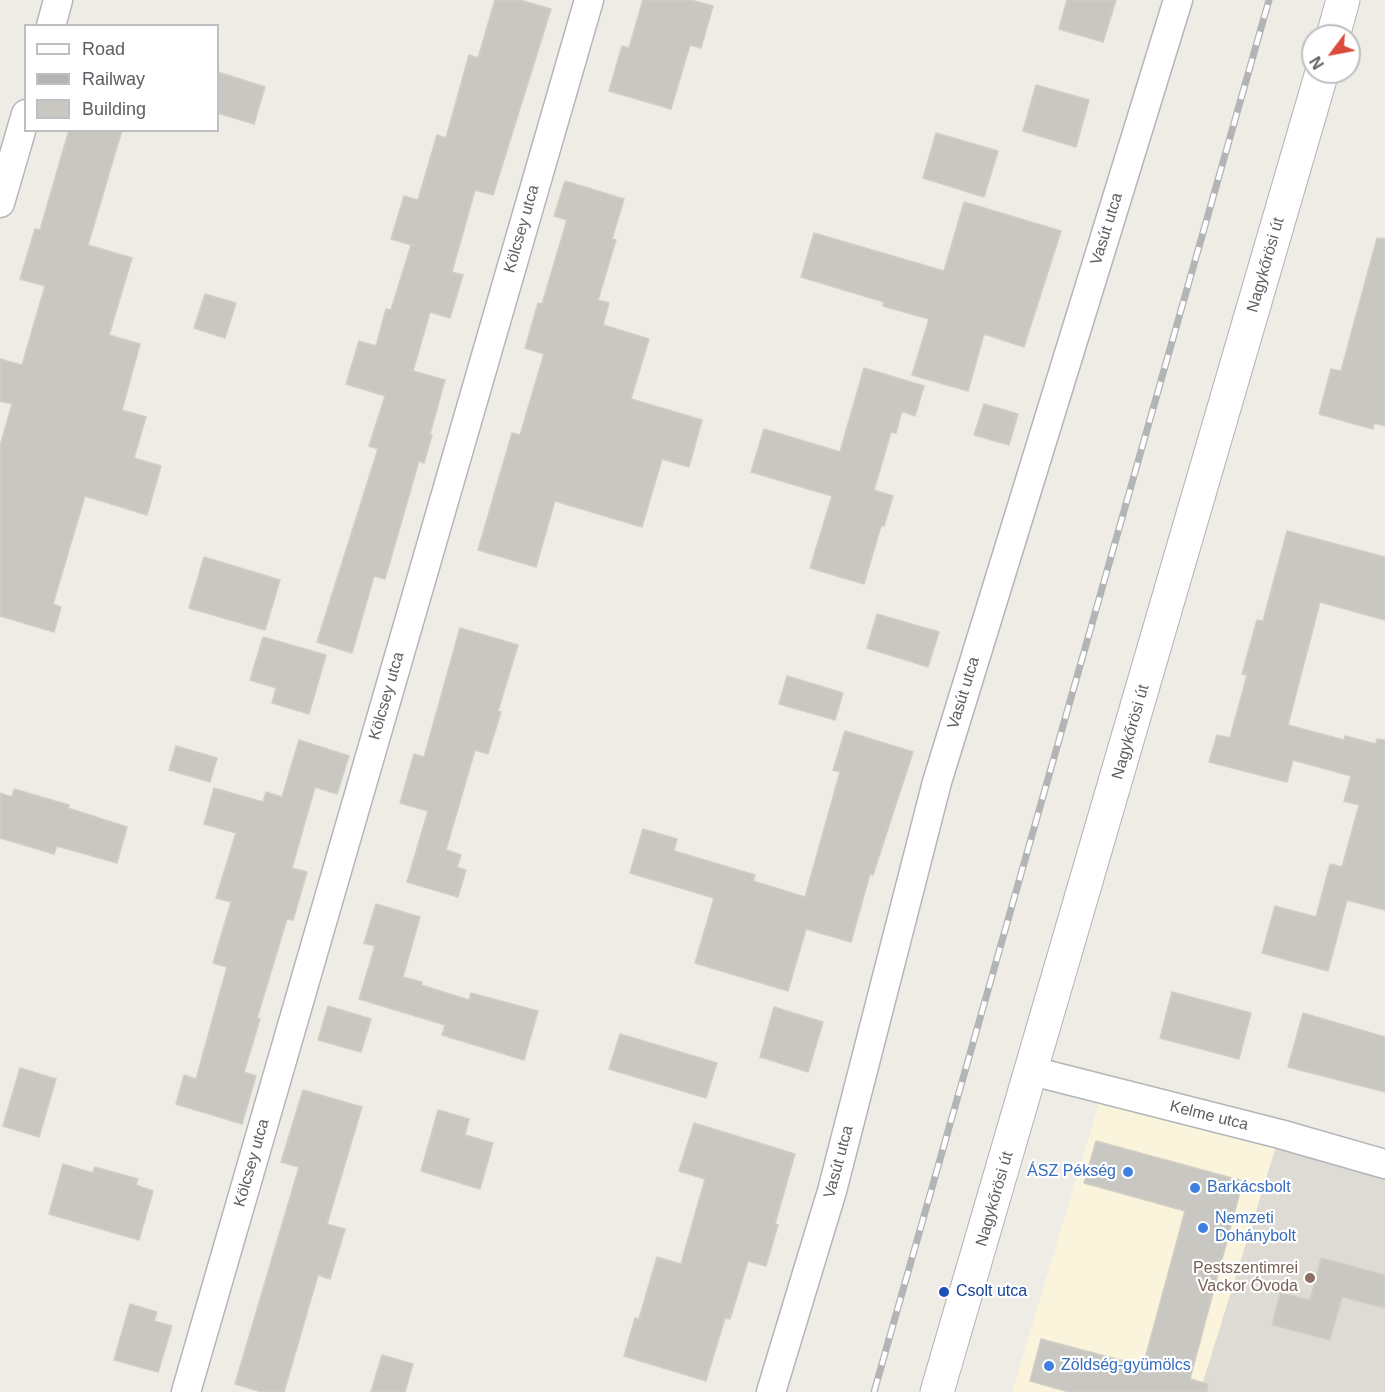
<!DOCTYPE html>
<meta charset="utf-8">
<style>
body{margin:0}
#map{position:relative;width:1385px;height:1392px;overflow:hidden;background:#eeece5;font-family:Helvetica,sans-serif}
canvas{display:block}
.legend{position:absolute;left:24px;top:24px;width:195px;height:108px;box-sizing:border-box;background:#fff;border:2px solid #bebfc1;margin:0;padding:8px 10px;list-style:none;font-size:18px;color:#5d6064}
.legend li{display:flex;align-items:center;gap:12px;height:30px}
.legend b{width:30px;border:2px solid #bebfc1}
.north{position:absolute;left:1301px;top:24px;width:60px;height:60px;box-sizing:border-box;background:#fff;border:2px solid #bebfc1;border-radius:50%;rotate:238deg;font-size:16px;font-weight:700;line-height:24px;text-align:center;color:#5d6064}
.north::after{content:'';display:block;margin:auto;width:21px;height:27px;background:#db4b3d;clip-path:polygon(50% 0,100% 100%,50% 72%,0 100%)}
</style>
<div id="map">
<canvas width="1385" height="1392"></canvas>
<ul class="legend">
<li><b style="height:8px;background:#fff"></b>Road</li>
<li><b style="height:8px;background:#b3b4b4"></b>Railway</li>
<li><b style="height:16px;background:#c9c7c2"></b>Building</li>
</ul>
<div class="north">N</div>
</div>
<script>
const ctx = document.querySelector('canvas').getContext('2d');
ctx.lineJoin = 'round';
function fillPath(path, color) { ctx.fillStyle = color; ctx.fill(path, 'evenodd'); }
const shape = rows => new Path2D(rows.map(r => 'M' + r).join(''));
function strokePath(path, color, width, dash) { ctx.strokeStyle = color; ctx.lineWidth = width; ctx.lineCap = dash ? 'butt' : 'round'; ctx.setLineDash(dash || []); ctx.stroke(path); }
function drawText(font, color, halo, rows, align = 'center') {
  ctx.font = font + ' Helvetica,sans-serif'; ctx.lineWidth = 4.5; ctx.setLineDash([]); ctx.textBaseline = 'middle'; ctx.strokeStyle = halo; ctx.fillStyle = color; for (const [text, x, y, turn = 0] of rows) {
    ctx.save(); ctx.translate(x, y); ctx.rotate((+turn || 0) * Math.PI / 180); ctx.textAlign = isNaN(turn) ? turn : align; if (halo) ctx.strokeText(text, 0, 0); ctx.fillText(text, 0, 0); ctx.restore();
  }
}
const commercial = shape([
 [1103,1090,1280,1134,1200,1392,1012,1392]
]);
const education = shape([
 [1280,1134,1385,1164,1385,1392,1200,1392]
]);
const building = shape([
 [495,0,520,0,551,9,493,195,475,190,452,272,463,275,450,318,430,312,413,371,445,380,430,434,432,435,424,463,419,461,385,579,374,576,352,653,317,642,378,449,369,446,385,396,346,384,359,341,376,346,386,309,391,310,411,245,391,239,404,196,418,200,437,135,446,138,469,55,478,58,495,0],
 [643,0,691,0,713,6,701,48,690,45,671,109,609,91,622,46,629,48,643,0],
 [1067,0,1116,0,1103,42,1059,29,1067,0],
 [218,72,265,87,254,124,218,113,218,72],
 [1036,85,1089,100,1076,147,1023,131,1036,85],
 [69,130,122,130,88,245,132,258,109,335,140,344,122,410,146,417,134,458,161,466,147,515,85,496,53,604,61,607,54,632,0,616,0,446,12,404,0,401,0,359,22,365,45,286,20,279,35,229,40,230,69,130],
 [936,133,998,151,984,197,923,178,936,133],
 [565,181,624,199,612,239,616,240,598,300,609,303,603,325,649,339,631,399,702,420,689,467,662,459,642,527,555,501,536,567,478,550,512,433,520,435,544,354,525,348,538,303,542,304,567,220,554,216,565,181],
 [964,202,1061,231,1024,347,984,334,968,391,912,375,929,319,883,306,884,302,801,277,814,233,944,271,964,202],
 [1377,238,1385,239,1385,426,1374,423,1373,429,1319,414,1331,369,1341,371,1377,238],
 [205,294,236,303,225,338,194,328,205,294],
 [864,368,924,386,915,416,902,411,896,433,891,432,874,490,893,496,884,526,881,526,864,584,810,568,832,496,751,472,764,429,840,452,864,368],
 [984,404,1018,414,1009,445,974,435,984,404],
 [1287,531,1385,557,1385,620,1320,602,1288,725,1344,740,1345,736,1376,744,1377,739,1385,740,1385,910,1347,900,1328,971,1262,953,1275,906,1316,917,1330,864,1342,867,1359,805,1344,801,1351,776,1293,760,1287,782,1209,762,1217,735,1230,738,1247,675,1242,674,1257,620,1263,621,1287,531],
 [204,557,280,580,265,630,189,608,204,557],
 [877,614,939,632,928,667,867,648,877,614],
 [460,628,518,645,498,711,501,712,488,754,475,750,446,850,461,855,457,867,466,870,458,897,407,882,428,811,400,803,414,754,424,757,460,628],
 [263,637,326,655,309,714,272,703,276,688,250,680,263,637],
 [787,676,843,693,835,720,779,704,787,676],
 [845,731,913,752,873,875,870,874,851,942,806,929,788,991,695,963,714,898,630,873,643,829,677,839,674,851,755,875,753,881,805,897,840,772,833,770,845,731],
 [299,740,349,756,337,794,315,787,292,868,307,872,293,920,287,919,257,1018,260,1019,244,1072,256,1076,242,1124,176,1104,184,1075,196,1079,227,967,213,963,231,902,216,898,236,833,204,824,214,788,263,802,266,792,282,797,299,740],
 [176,746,217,758,210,782,169,770,176,746],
 [14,789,69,805,68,808,127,827,117,863,57,846,54,854,0,838,0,793,12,797,14,789],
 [376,904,420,917,403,977,422,982,421,985,469,1000,471,993,538,1011,524,1060,442,1035,445,1025,359,999,375,946,364,943,376,904],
 [1172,992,1251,1013,1239,1059,1160,1038,1172,992],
 [328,1006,371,1019,361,1052,318,1040,328,1006],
 [774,1007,823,1022,808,1072,760,1057,774,1007],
 [1303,1013,1385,1037,1385,1092,1288,1067,1303,1013],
 [620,1034,717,1063,706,1098,609,1069,620,1034],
 [20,1068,56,1079,39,1137,3,1126,20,1068],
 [303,1090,362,1107,327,1224,345,1229,330,1279,318,1275,284,1392,262,1392,235,1384,299,1167,281,1162,303,1090],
 [438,1110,469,1119,465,1135,493,1143,480,1189,421,1171,438,1110],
 [694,1123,795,1154,775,1224,778,1225,766,1266,748,1261,730,1319,725,1318,706,1381,624,1356,635,1318,639,1319,657,1257,681,1264,705,1179,679,1171,694,1123],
 [1096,1141,1243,1181,1190,1379,1208,1384,1207,1392,1069,1392,1030,1381,1041,1339,1143,1366,1185,1211,1084,1183,1096,1141],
 [63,1164,93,1173,95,1167,138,1179,136,1185,153,1191,139,1240,49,1214,63,1164],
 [1321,1258,1385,1275,1385,1308,1342,1297,1330,1340,1272,1325,1280,1293,1310,1300,1321,1258],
 [130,1304,157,1312,154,1321,172,1326,158,1372,114,1360,130,1304],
 [382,1355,413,1364,405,1392,371,1392,382,1355]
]);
const minor = shape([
 [51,26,58,0],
 [0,203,26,114],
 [1032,1071,1280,1134,1385,1164],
 [186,1392,589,0],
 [771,1392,832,1191,937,782,1178,0]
]);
const secondary = shape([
 [1333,36,1343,0],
 [937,1392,1322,72]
]);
const rail = shape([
 [874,1392,1269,0]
]);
const markers = [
 [1128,1172,6,"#3f7fe0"],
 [1195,1188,6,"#3f7fe0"],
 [1203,1228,6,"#3f7fe0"],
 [1310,1278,6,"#8d6e63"],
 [944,1292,6,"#1a4fb4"],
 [1049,1366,6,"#3f7fe0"]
];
const streetNames = [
 ["Kölcsey utca",522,229,-74],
 ["Vasút utca",1107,229,-73],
 ["Nagykőrösi út",1266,265,-74],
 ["Vasút utca",964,693,-73],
 ["Kölcsey utca",387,696,-74],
 ["Nagykőrösi út",1131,732,-74],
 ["Kelme utca",1209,1116,14],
 ["Vasút utca",839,1162,-75],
 ["Kölcsey utca",252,1163,-74],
 ["Nagykőrösi út",995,1199,-74]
];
const shopNames = [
 ["ÁSZ Pékség",1116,1172,"right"],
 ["Barkácsbolt",1207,1188],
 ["Nemzeti",1215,1219],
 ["Dohánybolt",1215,1237],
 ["Zöldség-gyümölcs",1061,1366]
];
const educationNames = [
 ["Pestszentimrei",1298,1269],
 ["Vackor Óvoda",1298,1287]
];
const transitNames = [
 ["Csolt utca",956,1292]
];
fillPath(commercial, '#fbf4dc');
fillPath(education, '#dddbd3');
fillPath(building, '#c9c7c2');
strokePath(building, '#d2cec3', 1.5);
strokePath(minor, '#b2b5b9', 31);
strokePath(secondary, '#b1b4b8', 35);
strokePath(minor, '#fff', 28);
strokePath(secondary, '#fff', 33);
strokePath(rail, '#b3b4b4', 7);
strokePath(rail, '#fff', 4.5, [14]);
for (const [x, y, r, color] of markers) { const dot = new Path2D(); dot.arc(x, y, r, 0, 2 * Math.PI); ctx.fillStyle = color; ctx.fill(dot); strokePath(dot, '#fff', 2); }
drawText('16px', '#5d6064', '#fff', streetNames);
drawText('16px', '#366cbe', '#fff', shopNames, 'left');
drawText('16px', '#785e54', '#fff', educationNames, 'right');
drawText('16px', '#164399', '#fff', transitNames, 'left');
</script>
